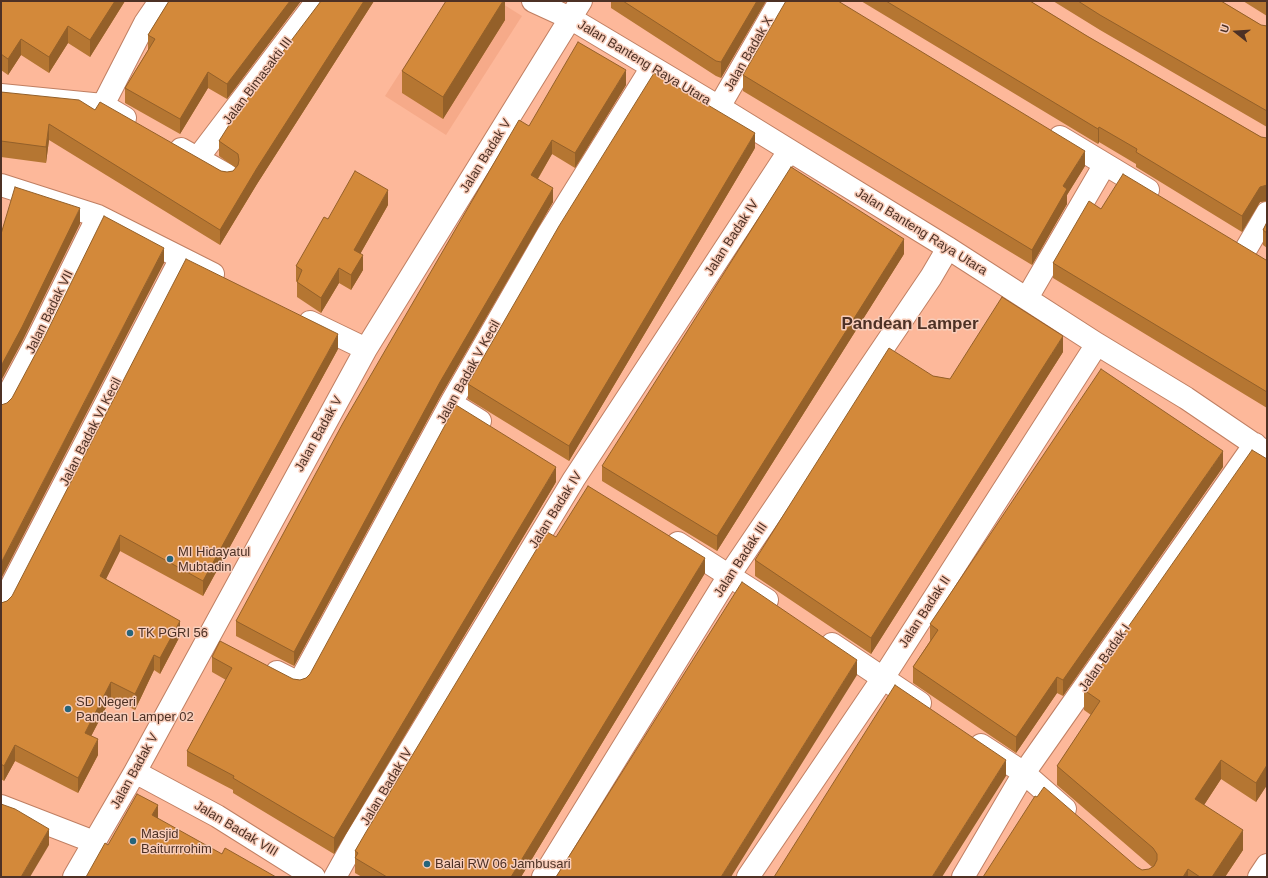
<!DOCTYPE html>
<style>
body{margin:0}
#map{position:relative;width:1268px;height:878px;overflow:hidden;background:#fdb89a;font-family:Helvetica,sans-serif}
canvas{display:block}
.frame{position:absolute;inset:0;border:2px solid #4d3125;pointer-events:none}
.north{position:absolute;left:1216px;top:12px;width:40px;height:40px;-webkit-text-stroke:3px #f8cdba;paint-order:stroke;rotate:287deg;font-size:11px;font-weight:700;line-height:16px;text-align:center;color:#4d3125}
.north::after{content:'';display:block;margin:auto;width:14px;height:18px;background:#4d3125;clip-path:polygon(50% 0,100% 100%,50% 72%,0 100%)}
</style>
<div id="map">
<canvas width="1268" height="878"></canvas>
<div class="frame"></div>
<div class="north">U</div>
</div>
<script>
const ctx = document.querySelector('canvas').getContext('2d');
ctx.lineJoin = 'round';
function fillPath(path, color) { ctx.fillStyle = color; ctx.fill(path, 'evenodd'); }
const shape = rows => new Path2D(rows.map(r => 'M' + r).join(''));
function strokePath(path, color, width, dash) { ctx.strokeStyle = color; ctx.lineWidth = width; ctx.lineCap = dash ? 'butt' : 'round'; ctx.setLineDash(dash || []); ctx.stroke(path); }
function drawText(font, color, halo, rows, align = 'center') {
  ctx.font = font + ' Helvetica,sans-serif'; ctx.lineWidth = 3; ctx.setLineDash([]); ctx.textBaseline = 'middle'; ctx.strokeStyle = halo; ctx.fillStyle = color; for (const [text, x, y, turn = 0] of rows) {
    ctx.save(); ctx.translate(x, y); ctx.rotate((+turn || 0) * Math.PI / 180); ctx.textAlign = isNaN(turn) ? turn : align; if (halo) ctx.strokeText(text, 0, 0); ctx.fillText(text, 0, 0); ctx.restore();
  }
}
const built = shape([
 [446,1,498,1,522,16,446,135,385,96]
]);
const street = shape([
 [533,1,570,18,719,107,948,248,1097,344,1186,398,1267,453],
 [1,95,103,105,125,118],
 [103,105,145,23,160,1],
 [719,107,780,1],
 [1060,137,1148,190],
 [181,149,227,175],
 [197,159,317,1],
 [1,185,98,216,213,274],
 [1246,249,1267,213],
 [1027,298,1105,164],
 [310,322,366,349],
 [451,403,480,421],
 [1,408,33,348,98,216],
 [678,543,767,600],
 [1,606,181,258],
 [832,644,920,703],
 [277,672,299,683,451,403,548,234,652,67],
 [981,745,1024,773,1065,809],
 [135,772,217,816,314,877],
 [1,806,94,842],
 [74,877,135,772,366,349,581,1],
 [335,877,355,841,574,479,789,151],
 [543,877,730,574,931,277,948,248],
 [748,877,883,678,1097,344],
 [963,877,1024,773,1255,444],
 [1259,877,1267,865]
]);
const wall = shape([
 [1,1,125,1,90,57,68,43,49,73,21,55,8,75,1,70],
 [169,1,301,1,227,99,208,88,180,134,125,103,125,88,148,50,148,35],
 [321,1,374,1,257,184,220,245,49,140,46,163,1,157,1,92,95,110,221,171,227,172,233,171,236,168,219,156,219,141],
 [505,1,505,20,443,119,402,93,402,71],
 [611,1,766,1,721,78,716,76,611,8],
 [861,1,1030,1,1087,36,1261,137,1267,138,1267,201,1260,202,1242,232,1136,167,1136,164,1099,142,1098,144],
 [1053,1,1221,1,1261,25,1267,26,1267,127,1100,30],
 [1243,1,1267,1,1267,16],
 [743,75,1085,166,1067,195,1067,204,1032,265,743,91],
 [626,85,575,168,552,154,538,179,553,202,440,397,294,666,236,636,236,621,529,126],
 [755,148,569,461,468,399,468,384],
 [388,205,360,254,363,270,351,290,339,283,321,313,297,297,297,282,296,281,296,266,328,219],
 [1101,209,1266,260,1267,260,1267,408,1053,278,1053,263],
 [1267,222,1267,248,1263,245,1263,230],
 [904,254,717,551,602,481,602,466],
 [338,349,203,596,120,551,106,579,180,636,160,674,154,670,135,710,111,698,91,736,98,755,78,793,15,761,4,781,1,779,1,603,7,601],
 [1063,352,871,654,755,576,755,560,933,376,950,379],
 [1267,459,1267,785,1256,802,1221,779,1204,805,1243,850,1225,877,983,877,1137,867,1142,870,1149,869,1152,867,1057,785,1057,766,1091,715,1084,710,1084,690],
 [1223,467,1063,696,1057,693,1016,753,913,683,913,667,930,641,930,624],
 [556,482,334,854,233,793,233,790,187,766,187,751,226,680,212,672,212,657,293,679,300,680,306,678],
 [556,537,705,573,521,877,362,877,355,873,355,851]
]);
const shadedWall = shape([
 [115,1,125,1,90,57,90,40],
 [290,1,301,1,227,99,227,84],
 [364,1,374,1,257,184,220,245,220,230,257,168],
 [503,1,505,1,505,20,443,119,443,97],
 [757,1,766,1,721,78,721,62],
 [68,26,68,43,49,73,49,57],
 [21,39,21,55,8,75,8,59],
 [626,70,626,85,575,168,575,153],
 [208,72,208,88,180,134,180,119],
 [49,124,49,140,46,163,46,147],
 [1099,127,1099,142,1098,144,1098,129],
 [755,133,755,148,569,461,569,446],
 [552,140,552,154,531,190,531,175],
 [1085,151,1085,166,1067,195,1067,204,1032,265,1032,250,1063,186],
 [1267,185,1267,201,1260,202,1242,232,1242,216,1260,187],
 [553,188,553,202,440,397,294,666,294,652,440,382],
 [388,190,388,205,354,265,354,250],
 [80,208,80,224,22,342,1,381,1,366],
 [904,239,904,254,717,551,717,536],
 [164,248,164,263,1,579,1,563],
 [363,255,363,270,351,290,351,275],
 [339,268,339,283,321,313,321,298],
 [338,334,338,349,203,596,203,581],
 [1063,336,1063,352,871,654,871,638],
 [1223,451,1223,467,1063,696,1063,680],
 [556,467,556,482,334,854,334,838],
 [120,535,120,551,100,591,100,576],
 [705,558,705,573,521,877,511,877],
 [180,621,180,636,160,674,160,658],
 [154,655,154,670,135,710,135,694],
 [857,660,857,675,731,877,721,877],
 [1057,677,1057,693,1016,753,1016,737],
 [111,682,111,698,85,748,85,733],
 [98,739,98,755,78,793,78,778],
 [15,745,15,761,4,781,4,766],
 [1006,760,1006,776,942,877,932,877],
 [1221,760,1221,779,1195,819,1195,799],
 [1267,765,1267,785,1256,802,1256,783],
 [158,805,158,821,152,815],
 [49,829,49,845,30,877,21,877],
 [1243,830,1243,850,1225,877,1212,877],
 [1188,869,1188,877,1183,877]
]);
const building = shape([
 [1,1,115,1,90,40,68,26,49,57,21,39,8,59,1,54,1,1],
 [169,1,290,1,227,84,208,72,180,119,125,88,155,39,148,35,169,1],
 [321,1,364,1,257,168,220,230,49,124,46,147,1,141,1,92,79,100,95,110,100,102,221,171,227,172,233,171,238,165,239,160,238,154,219,141,238,111,321,1],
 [446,1,503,1,443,97,402,71,446,1],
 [623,1,757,1,721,62,716,61,623,1],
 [786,1,838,1,1085,151,1063,186,1067,189,1032,250,743,75,786,1],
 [886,1,1030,1,1087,36,1261,137,1267,138,1267,185,1260,187,1242,216,1136,152,1137,149,1099,127,1098,129,886,1],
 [1078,1,1221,1,1261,25,1267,26,1267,111,1100,15,1078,1],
 [578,42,626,70,575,153,552,140,531,175,553,188,440,382,294,652,236,621,343,423,519,120,529,126,578,42],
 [654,73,755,133,569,446,468,384,559,226,654,73],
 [791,167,904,239,717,536,602,466,791,167],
 [355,171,388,190,354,250,363,255,351,275,339,268,321,298,297,282,302,270,296,266,324,217,328,219,355,171],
 [1123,174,1266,260,1267,260,1267,392,1053,263,1089,201,1101,209,1123,174],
 [15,187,80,208,22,327,1,366,1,234,15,187],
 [104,216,164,248,1,563,1,405,7,403,12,398,44,338,104,216],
 [1267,222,1267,233,1263,230,1267,222],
 [186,259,338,334,203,581,120,535,100,576,180,621,160,658,154,655,135,694,111,682,85,733,98,739,78,778,15,745,4,766,1,764,1,603,7,601,12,596,186,259],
 [1002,297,1063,336,871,638,755,560,889,348,933,376,950,379,1002,297],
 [1101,369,1223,451,1063,680,1057,677,1016,737,913,667,938,630,930,624,1101,369],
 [456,405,556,467,334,838,233,778,234,776,187,751,232,668,212,657,220,641,293,679,300,680,306,678,310,674,456,405],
 [1252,450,1267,459,1267,765,1256,783,1221,760,1195,799,1243,830,1212,877,1200,877,1188,869,1183,877,983,877,1035,796,1037,797,1044,787,1137,867,1142,870,1149,869,1154,866,1157,860,1157,854,1153,848,1057,766,1100,701,1084,690,1252,450],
 [588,486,705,558,511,877,387,877,355,858,358,853,355,851,366,832,547,532,556,537,588,486],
 [742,582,857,660,721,877,556,877,742,582],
 [895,685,1006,760,932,877,774,877,895,685],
 [137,794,158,805,152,815,222,854,225,848,276,877,86,877,105,843,108,845,137,794],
 [1,804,15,809,49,829,21,877,1,877,1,804]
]);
const markers = [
 [170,559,4,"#26657b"],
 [130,633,4,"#26657b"],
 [68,709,4,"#26657b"],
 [133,841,4,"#26657b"],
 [427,864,4,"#26657b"]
];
const streetNames = [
 ["Jalan Badak X",749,54,-60],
 ["Jalan Banteng Raya Utara",644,63,31],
 ["Jalan Bimasakti III",258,81,-53],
 ["Jalan Badak V",486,156,-58],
 ["Jalan Banteng Raya Utara",921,232,32],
 ["Jalan Badak IV",732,238,-57],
 ["Jalan Badak VII",50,312,-64],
 ["Jalan Badak V Kecil",469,372,-61],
 ["Jalan Badak VI Kecil",91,432,-63],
 ["Jalan Badak V",319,434,-61],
 ["Jalan Badak IV",556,510,-58],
 ["Jalan Badak III",741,560,-57],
 ["Jalan Badak II",925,612,-57],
 ["Jalan Badak I",1105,658,-55],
 ["Jalan Badak V",135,771,-61],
 ["Jalan Badak IV",387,787,-59],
 ["Jalan Badak VIII",236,829,31]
];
const poiNames = [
 ["MI Hidayatul",178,552],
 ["Mubtadin",178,567],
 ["TK PGRI 56",138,633],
 ["SD Negeri",76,702],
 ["Pandean Lamper 02",76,717],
 ["Masjid",141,834],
 ["Baiturrrohim",141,849],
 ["Balai RW 06 Jambusari",435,864]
];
const districtNames = [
 ["Pandean Lamper",910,324]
];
fillPath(built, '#f6aa89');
strokePath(street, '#c07f62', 24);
strokePath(street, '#fff', 22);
fillPath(wall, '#b57632');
fillPath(shadedWall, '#946029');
fillPath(building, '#d3893a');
strokePath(building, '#946029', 1);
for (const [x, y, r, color] of markers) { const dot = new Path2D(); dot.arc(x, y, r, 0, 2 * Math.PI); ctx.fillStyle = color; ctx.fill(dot); strokePath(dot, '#f8cdba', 1.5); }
drawText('13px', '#4d3125', '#f8cdba', streetNames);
drawText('13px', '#4d3125', '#f8cdba', poiNames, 'left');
drawText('bold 17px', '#4d3125', '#f8cdba', districtNames);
</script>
